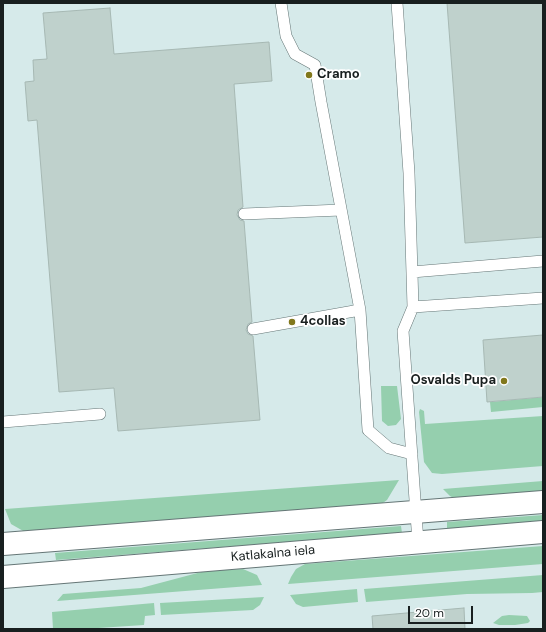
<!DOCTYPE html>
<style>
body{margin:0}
#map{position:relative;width:546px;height:632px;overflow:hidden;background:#d6eaea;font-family:"DM Sans",sans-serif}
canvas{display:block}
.frame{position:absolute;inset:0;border:4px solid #181f1f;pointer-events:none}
.scale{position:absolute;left:408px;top:606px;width:65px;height:18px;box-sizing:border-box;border:2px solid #181f1f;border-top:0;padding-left:5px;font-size:12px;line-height:14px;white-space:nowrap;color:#181f1f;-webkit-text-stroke:3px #fff;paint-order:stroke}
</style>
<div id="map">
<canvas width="546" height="632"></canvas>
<div class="frame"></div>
<div class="scale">20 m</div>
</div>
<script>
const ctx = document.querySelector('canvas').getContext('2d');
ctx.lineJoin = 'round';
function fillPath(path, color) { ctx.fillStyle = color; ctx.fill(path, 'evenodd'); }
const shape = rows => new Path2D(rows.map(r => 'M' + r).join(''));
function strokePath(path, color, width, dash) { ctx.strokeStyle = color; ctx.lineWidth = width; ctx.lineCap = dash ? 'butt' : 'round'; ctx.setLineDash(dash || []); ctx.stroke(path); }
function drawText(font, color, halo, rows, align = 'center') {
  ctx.font = font + ' "DM Sans",sans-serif'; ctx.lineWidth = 3.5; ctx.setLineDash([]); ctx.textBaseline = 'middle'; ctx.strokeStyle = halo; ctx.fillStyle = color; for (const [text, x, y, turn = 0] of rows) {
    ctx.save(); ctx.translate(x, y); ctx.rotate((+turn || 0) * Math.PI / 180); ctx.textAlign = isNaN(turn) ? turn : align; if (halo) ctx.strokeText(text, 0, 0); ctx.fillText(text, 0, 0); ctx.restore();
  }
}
const green = shape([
 [381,386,397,386,401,419,396,425,388,426,382,421],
 [543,397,543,407,491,412,490,402],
 [420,409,424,411,425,424,543,416,543,466,442,474,432,473,424,462,419,412],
 [399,480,387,500,380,505,25,532,11,524,5,509],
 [543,481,543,496,461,502,450,496,443,489],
 [543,515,543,523,447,530,447,522],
 [401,526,402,533,56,560,55,553],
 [543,546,543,564,288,584,291,577,296,569,305,564],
 [243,569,257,575,262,585,57,601,63,594,141,588,205,571],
 [543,575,543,592,532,593,467,594,366,602,364,589],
 [357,589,358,602,303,607,296,604,290,595],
 [264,597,260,605,253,610,161,615,160,603],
 [154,603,155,615,145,616,144,625,83,629,53,629,52,612],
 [509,615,527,616,530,621,528,623,515,625,499,625,493,623,502,616]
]);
const building = shape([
 [447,3,543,3,543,237,465,243,447,3],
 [110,8,114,54,269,42,272,81,234,84,243,207,238,210,237,215,240,220,244,221,252,322,248,324,246,330,248,334,253,336,260,420,118,431,114,388,59,392,37,120,28,121,25,82,34,81,33,60,47,59,43,13,110,8],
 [543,335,543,397,487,402,483,340,543,335],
 [464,608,465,629,373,629,372,616,464,608]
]);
const lane = shape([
 [281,3,286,36,295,54,315,65,321,102,360,310,368,430,389,448,412,454],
 [397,3,409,173,413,307,403,331,418,542],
 [244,214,341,210],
 [412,272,543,261],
 [413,307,543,298],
 [253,329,360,310],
 [3,422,100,414]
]);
const secondary = shape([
 [3,544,543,502],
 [3,577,543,532]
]);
const markers = [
 [309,75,4,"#81771b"],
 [292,322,4,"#81771b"],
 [504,381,4,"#81771b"]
];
const poiNames = [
 ["Cramo",317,75],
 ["4collas",300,322],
 ["Osvalds Pupa",496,381,"right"]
];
const streetNames = [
 ["Katlakalna iela",273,554,-5]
];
fillPath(green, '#95cfae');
fillPath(building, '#bfd1cc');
strokePath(building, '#a6b8b3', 1);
strokePath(lane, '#657676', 12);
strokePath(secondary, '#657676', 24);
strokePath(lane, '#fff', 11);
strokePath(secondary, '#fff', 22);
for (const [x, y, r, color] of markers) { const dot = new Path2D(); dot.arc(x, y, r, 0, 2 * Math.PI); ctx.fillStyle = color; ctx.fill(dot); strokePath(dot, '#fff', 1.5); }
drawText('bold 13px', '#181f1f', '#fff', poiNames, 'left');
drawText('13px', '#181f1f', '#fff', streetNames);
</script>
